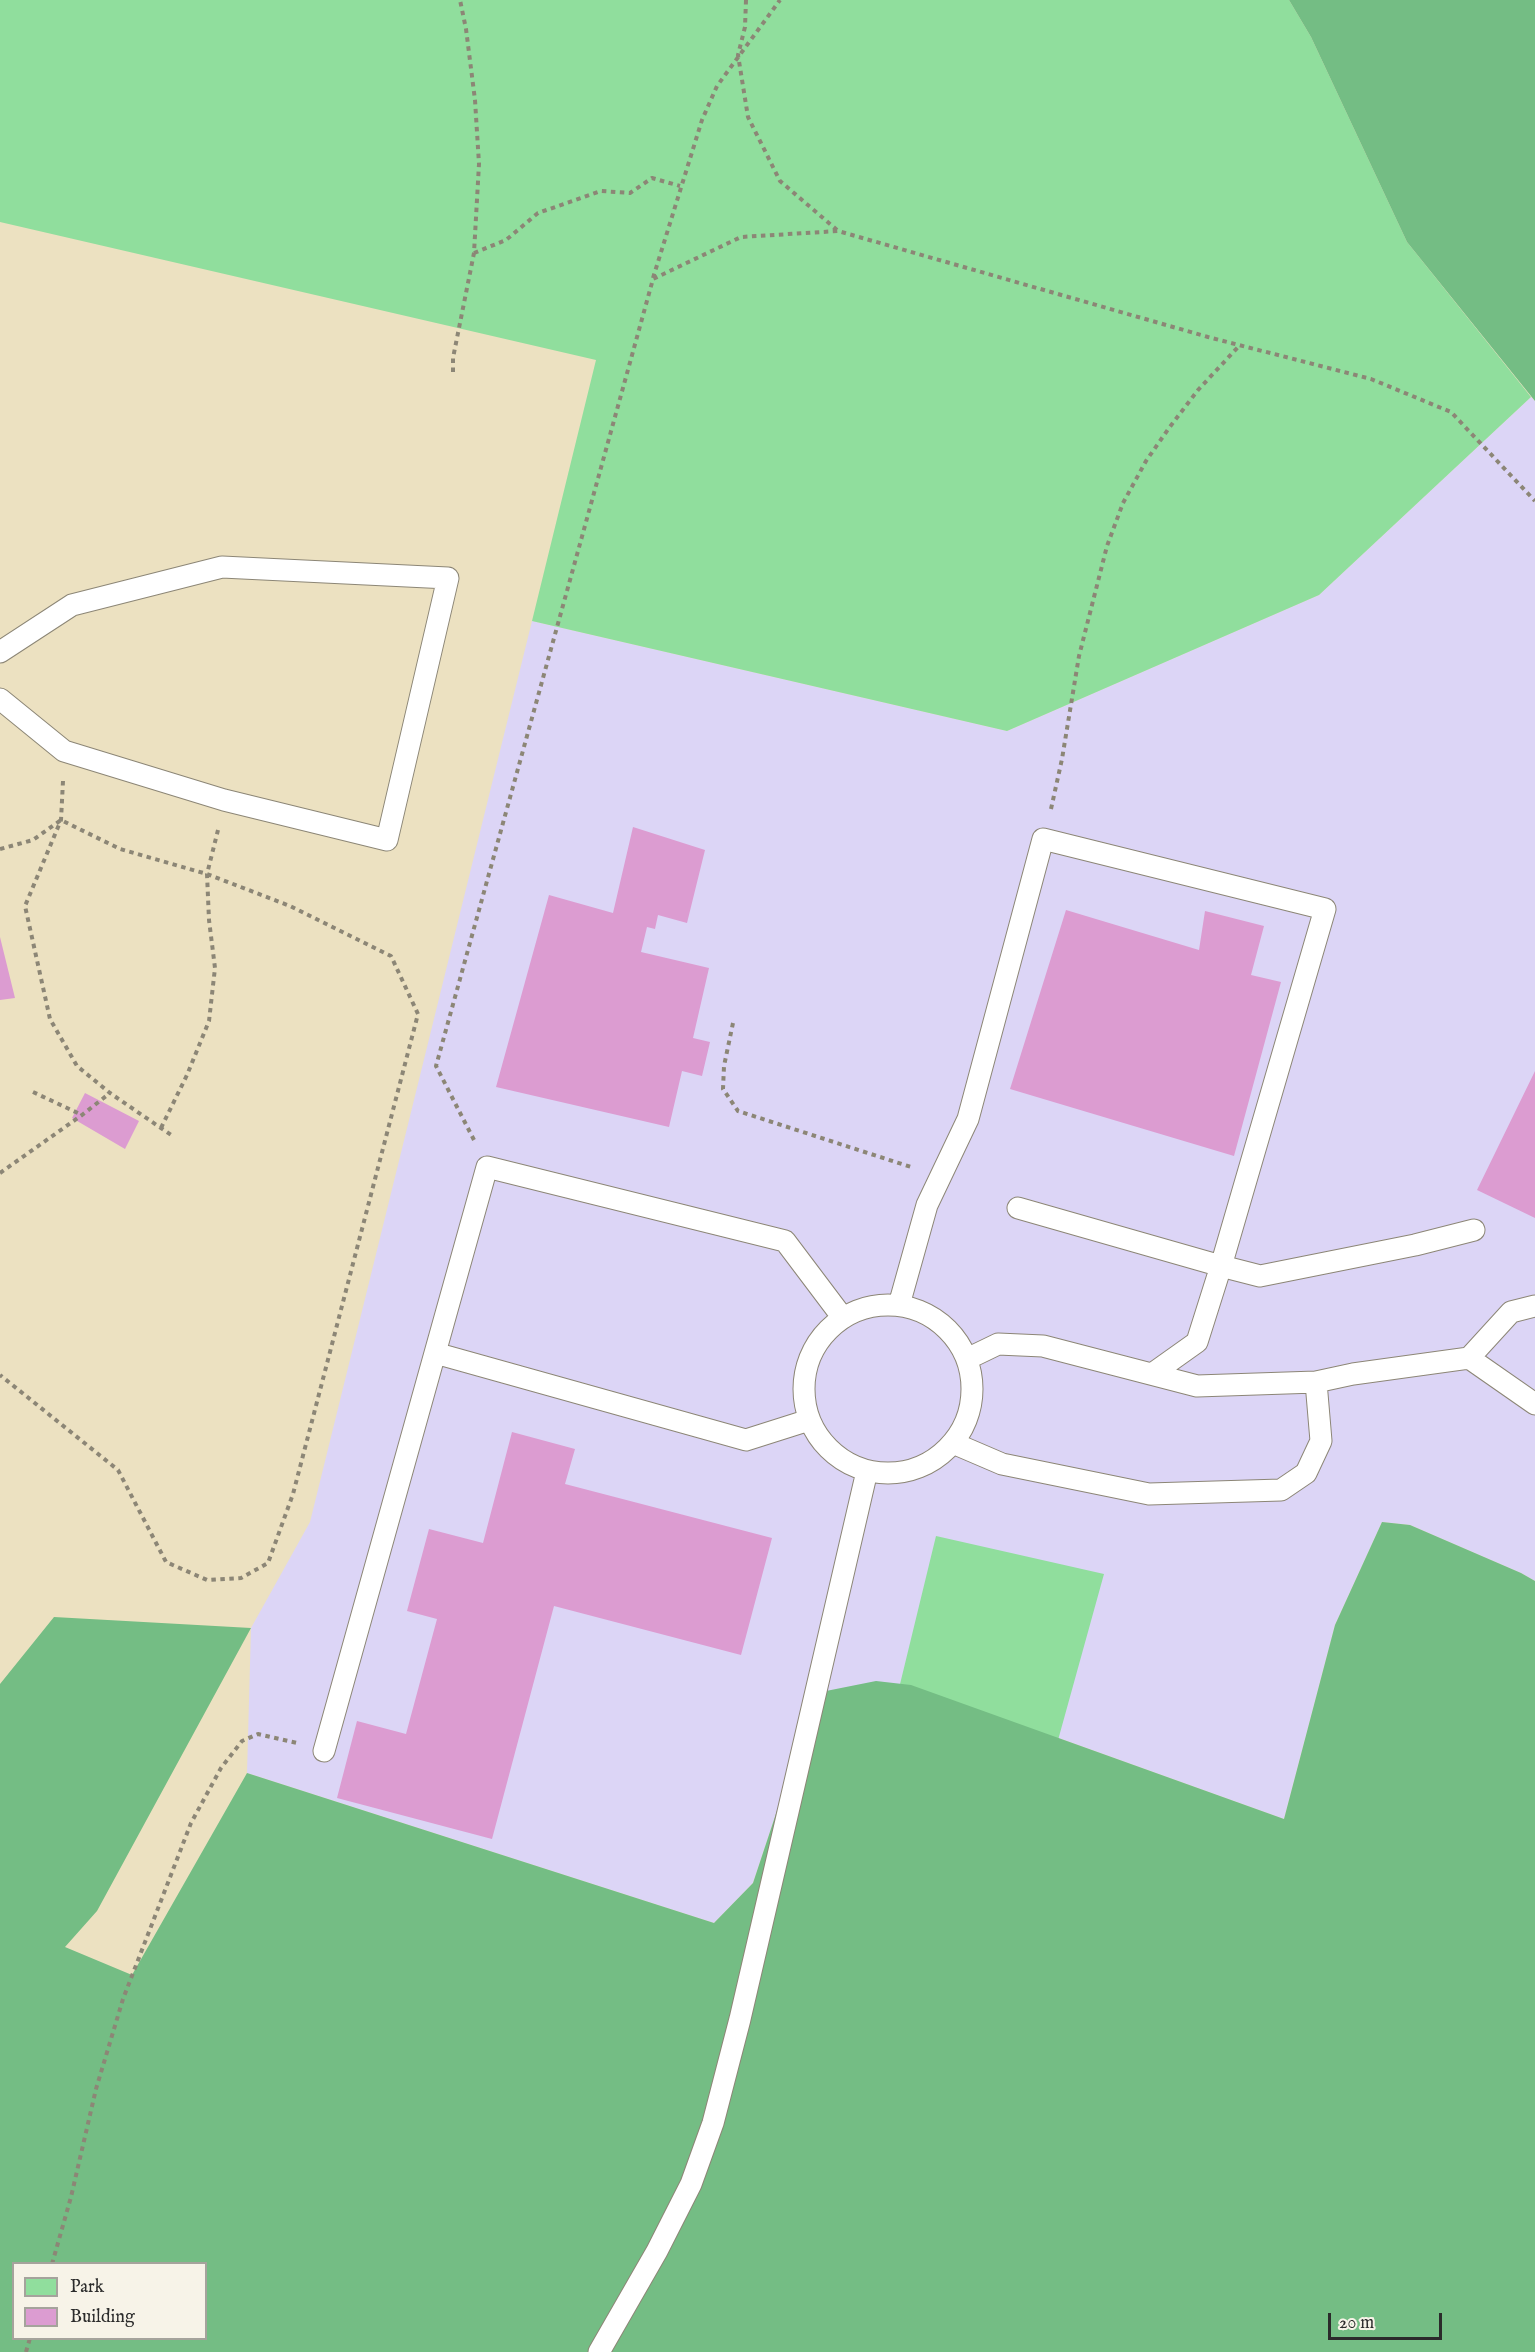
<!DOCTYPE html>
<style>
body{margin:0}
#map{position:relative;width:1535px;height:2352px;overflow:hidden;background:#ece1c1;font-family:"IM FELL English",serif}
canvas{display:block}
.legend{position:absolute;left:12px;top:2262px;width:195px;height:78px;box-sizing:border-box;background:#f7f3e8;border:2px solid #a5a39c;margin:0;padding:8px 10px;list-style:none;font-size:18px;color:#2b2b2b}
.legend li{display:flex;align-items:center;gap:12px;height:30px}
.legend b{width:30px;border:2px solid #a5a39c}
.scale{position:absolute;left:1328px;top:2313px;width:114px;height:27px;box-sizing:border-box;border:3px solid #2b2b2b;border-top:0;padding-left:8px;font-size:18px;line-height:21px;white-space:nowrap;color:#2b2b2b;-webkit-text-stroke:4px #f7f3e8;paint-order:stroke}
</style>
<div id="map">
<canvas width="1535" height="2352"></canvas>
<ul class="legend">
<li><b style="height:16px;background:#90de9d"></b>Park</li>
<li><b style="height:16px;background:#dc9cd1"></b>Building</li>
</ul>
<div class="scale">20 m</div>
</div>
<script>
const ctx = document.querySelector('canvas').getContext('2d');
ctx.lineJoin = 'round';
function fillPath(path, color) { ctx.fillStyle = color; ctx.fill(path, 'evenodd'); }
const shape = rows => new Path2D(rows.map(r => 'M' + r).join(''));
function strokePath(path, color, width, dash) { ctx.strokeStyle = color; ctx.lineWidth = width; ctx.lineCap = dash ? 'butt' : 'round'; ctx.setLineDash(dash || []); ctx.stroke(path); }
const built = shape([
 [1531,397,1535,401,1535,1581,1521,1573,1410,1525,1382,1522,1335,1625,1284,1819,911,1685,816,1693,753,1883,714,1923,247,1773,251,1628,310,1522,532,621,1007,731,1319,595]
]);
const green = shape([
 [0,0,1289,0,1311,37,1407,242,1531,397,1319,595,1007,731,532,621,596,360,0,222],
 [936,1536,1104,1574,1055,1751,893,1713]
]);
const forest = shape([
 [1289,0,1535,0,1535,401,1407,242,1311,37],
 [1382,1522,1410,1525,1521,1573,1535,1581,1535,2352,0,2352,0,1684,54,1617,251,1628,97,1911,65,1947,132,1975,247,1773,714,1923,753,1883,816,1693,876,1681,911,1685,1284,1819,1335,1625],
 [14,2264,206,2264,206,2338,14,2338]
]);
const building = shape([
 [633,827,705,850,687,923,658,915,655,929,647,927,641,952,709,968,693,1038,710,1042,702,1076,682,1071,669,1127,496,1087,549,895,613,913],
 [1066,910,1199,950,1205,911,1264,926,1251,975,1281,982,1234,1156,1010,1089],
 [0,937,15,998,0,1000],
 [1535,1071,1535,1218,1477,1190],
 [85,1093,139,1121,125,1149,72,1118],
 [512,1432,575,1449,565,1484,772,1538,741,1655,554,1606,492,1839,337,1798,357,1721,406,1734,437,1619,407,1611,429,1529,483,1543]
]);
const path = shape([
 [746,0,745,27,738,55,748,117,780,181,837,230],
 [474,253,506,240,538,213,601,191,630,193,652,178,680,186],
 [653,278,702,120,717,86,780,0],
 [453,372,453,358,474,253,479,164,475,100,466,29,460,0],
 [63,781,61,820,25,906,50,1019,77,1066,110,1093,174,1137],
 [1051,809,1062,759,1079,656,1107,546,1123,503,1146,461,1169,428,1198,390,1239,346],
 [0,849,33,840,61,820,120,849,207,874,290,906,391,956,418,1014,293,1494,268,1563,241,1578,207,1580,166,1562,118,1470,0,1375],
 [733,1023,724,1066,723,1089,738,1111,911,1167],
 [33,1092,82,1115],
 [161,1128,187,1075,209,1021,215,968,209,920,207,874,218,830],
 [474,1140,436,1066,653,279,741,237,838,231,1208,337,1371,379,1451,412,1535,501],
 [0,1173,82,1115,110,1093],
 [52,2264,71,2197,96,2089,123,1999,191,1823,221,1768,242,1741,258,1734,297,1743],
 [26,2352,30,2338]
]);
const lane = shape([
 [0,652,72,605,222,567,448,578,387,840,224,800,64,751,0,699],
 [899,1305,927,1205,968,1119,1043,839,1325,909,1221,1266,1018,1208],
 '804 1389a84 84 0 1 1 168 0a84 84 0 1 1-168 0Z',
 [435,1353,487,1167,785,1241,843,1318],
 [1469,1358,1535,1404],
 [967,1359,998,1344,1043,1346,1197,1386,1316,1382,1353,1374,1469,1358,1511,1312,1535,1306],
 [1152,1374,1197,1342,1221,1266,1260,1276,1415,1245,1474,1230],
 [953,1443,1002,1464,1149,1494,1281,1490,1306,1473,1321,1441,1316,1382],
 [324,1751,435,1353,746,1440,809,1420],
 [599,2352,657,2251,691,2184,713,2123,740,2019,867,1471]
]);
fillPath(built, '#dcd5f6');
fillPath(green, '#90de9d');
fillPath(forest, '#74bd84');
fillPath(building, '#dc9cd1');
strokePath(lane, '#8c8676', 23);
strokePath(path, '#8c8676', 4, [4.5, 4.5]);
strokePath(lane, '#fff', 21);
</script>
